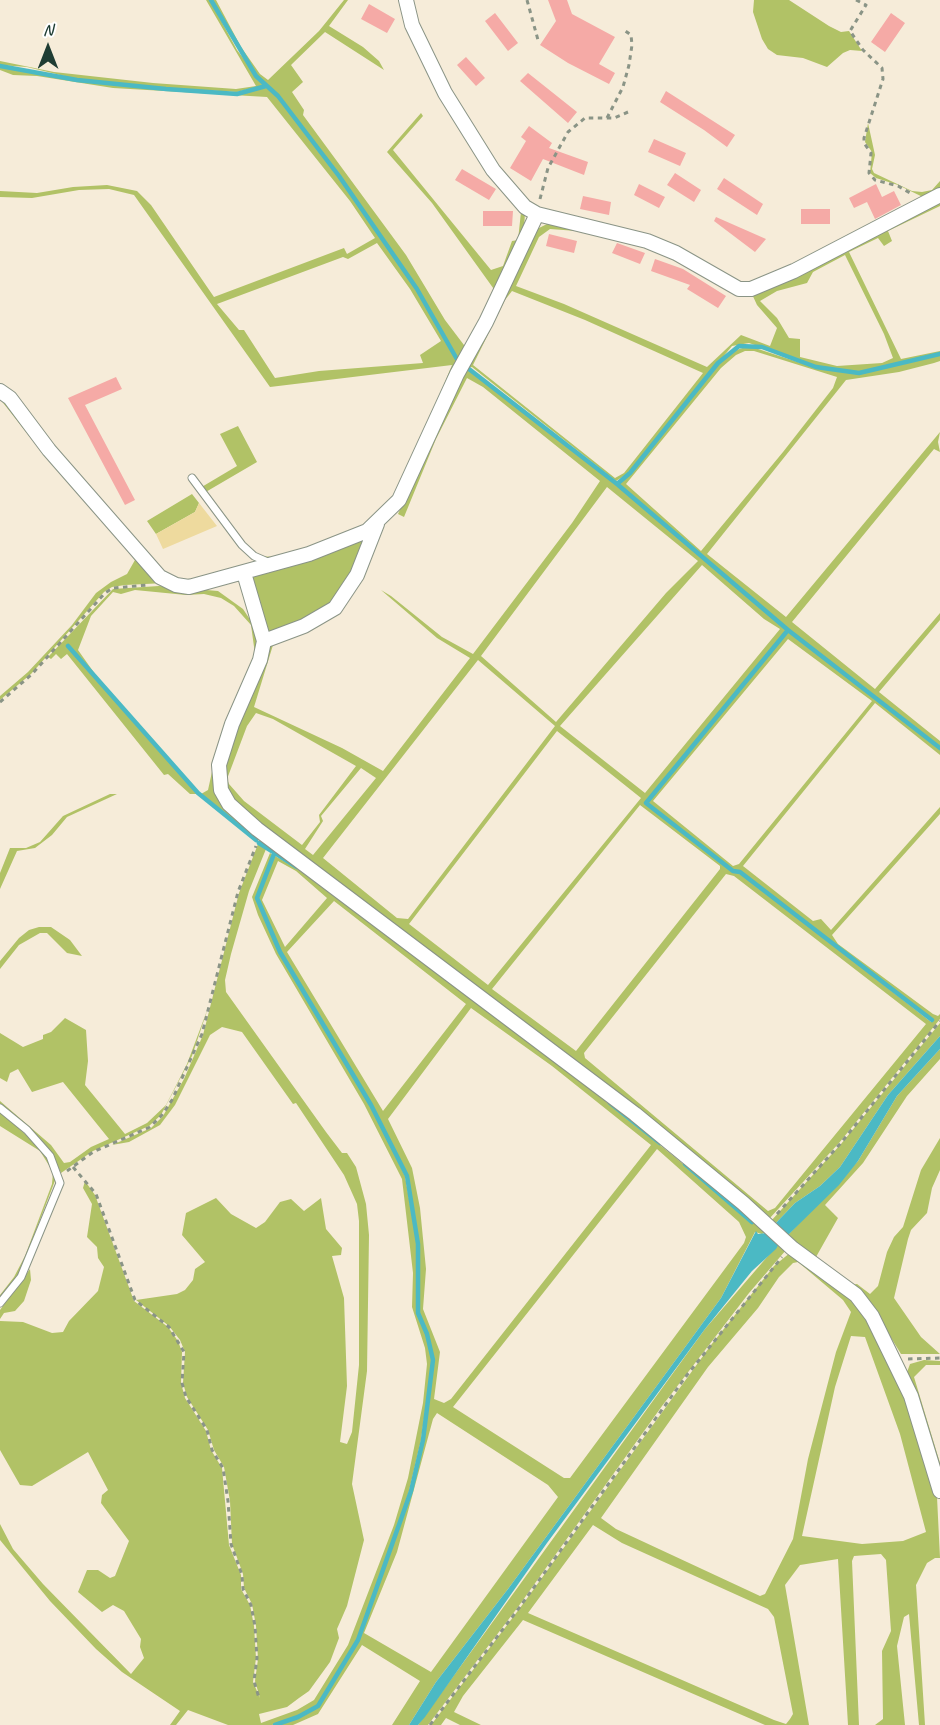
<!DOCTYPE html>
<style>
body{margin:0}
#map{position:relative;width:940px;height:1725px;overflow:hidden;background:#f6ecd9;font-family:Caveat,sans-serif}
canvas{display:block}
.north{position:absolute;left:18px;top:18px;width:60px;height:60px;-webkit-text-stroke:4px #fff;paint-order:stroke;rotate:0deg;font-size:16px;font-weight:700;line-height:24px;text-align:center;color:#1f3d34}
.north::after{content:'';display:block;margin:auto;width:21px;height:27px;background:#1f3d34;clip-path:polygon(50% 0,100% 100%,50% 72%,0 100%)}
</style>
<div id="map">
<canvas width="940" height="1725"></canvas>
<div class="north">N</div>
</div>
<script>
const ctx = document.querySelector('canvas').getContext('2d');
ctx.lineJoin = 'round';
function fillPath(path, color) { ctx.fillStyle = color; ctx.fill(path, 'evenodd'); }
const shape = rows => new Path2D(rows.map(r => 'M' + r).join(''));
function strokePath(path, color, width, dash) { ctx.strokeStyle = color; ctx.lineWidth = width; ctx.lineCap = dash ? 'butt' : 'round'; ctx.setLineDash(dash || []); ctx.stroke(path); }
const green = shape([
 [206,0,210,0,237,50,264,85,237,92,166,88,77,79,27,67,0,65,0,61,54,72,153,83,236,89,256,86],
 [212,0,216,0,241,47,260,74,268,80,319,31,344,0,348,0,329,26,363,47,379,61,384,70,325,32,291,65,303,82,292,92,304,110,303,115,406,255,445,320,467,349,393,503,372,523,356,532,275,561,266,561,256,556,276,557,327,541,367,523,390,502,413,459,452,365,270,387,134,195,109,189,79,190,32,198,0,197,0,191,37,193,73,187,107,185,137,191,151,205,214,297,344,248,347,254,375,238,350,201,267,97,113,88,37,76,13,75,0,70,0,67,26,70,77,81,166,90,237,95,266,87,277,96,338,176,416,290,459,361,418,289,340,175,279,95,257,75],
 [377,243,410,289,441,341,420,355,423,363,319,371,275,378,244,330,239,330,217,304,343,257,348,259],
 [754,0,789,0,829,26,841,32,849,31,862,51,850,50,843,53,827,67,803,58,777,55,768,49,762,39,753,12],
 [421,113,423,116,393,150,491,270,503,266,512,241,518,240,521,212,525,213,524,229,496,292,432,203,387,152],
 [868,123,875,155,872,169,874,173,912,191,922,192,932,190,940,181,940,193,927,199,898,185,876,178,870,173,872,152,865,142],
 [940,199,940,206,888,231,892,241,884,246,878,238,849,252,901,359,940,351,940,353,859,372,817,366,749,343,732,346,627,474,616,481,482,375,472,367,468,368,616,485,786,630,645,804,732,871,740,872,931,1022,933,1019,740,871,734,870,647,803,788,631,940,749,940,755,875,703,743,866,813,921,821,919,831,930,940,807,940,814,832,935,838,944,933,1014,938,1016,940,1014,940,1019,839,1143,769,1219,237,810,222,776,223,768,267,645,273,645,254,707,342,748,383,771,470,658,437,638,381,590,391,596,442,637,473,654,572,523,600,481,483,387,467,378,436,439,404,517,398,514,451,396,534,233,539,228,553,221,577,231,550,229,539,237,516,286,564,304,707,367,741,335,770,346,777,328,757,305,751,292],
 [845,255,884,334,893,358,882,363,837,366,800,357,800,339,789,338,777,318,760,301,777,291,807,283,813,272],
 [512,291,585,320,703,373,624,473,615,478,473,365,505,300],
 [607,487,698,561,666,593,556,722,481,656],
 [702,565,764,619,780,629,645,793,560,726],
 [788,639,872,701,739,864,733,866,653,801],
 [478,660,555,726,408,919,397,918,323,858],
 [256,713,273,719,356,766,319,815,320,822,302,845,244,801,229,784,227,779,247,726],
 [557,731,641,798,488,985,409,924],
 [361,768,376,778,313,855,305,849,323,821,321,816],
 [640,805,720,866,720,869,576,1051,492,989],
 [726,874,734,876,926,1024,775,1208,768,1211,585,1058,584,1053],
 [749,346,816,368,859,374,940,355,940,361,934,363,899,372,846,380,707,554,786,617,940,432,938,442,940,452,934,449,792,622,875,689,940,613,940,620,879,692,940,741,940,746,789,629,618,484,631,474,719,364,733,351],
 [745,351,754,351,837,377,833,388,783,452,701,551,626,484,721,368,736,355],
 [0,395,16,410,54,462,101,510,147,569,165,583,125,585,112,587,104,592,31,674,0,700,0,696,28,672,72,625,96,593,111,582,127,574,135,560,101,514,30,437,0,399],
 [238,426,257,462,204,493,200,488,237,466,220,434],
 [192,494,199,503,195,512,156,534,147,521],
 [365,538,357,565,328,609,266,636,251,576],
 [159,586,218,591,243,609,251,621,260,648,225,738,227,809,259,837,257,840,201,794,208,790,217,749,255,654,251,625,234,606,221,598,204,594,186,595,135,590,121,594,113,592,91,616,78,650,95,674,68,644,66,646,198,794,190,794,168,774,164,775,67,654,61,659,56,654,51,659,48,657,113,589],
 [110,794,117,794,67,817,52,835,35,848,17,851,0,889,0,873,10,848,26,848,40,842,63,816],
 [261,838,461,984,699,1171,769,1230,762,1234,755,1232,721,1298,508,1589,436,1682,409,1725,392,1725,420,1681,362,1645,318,1714,293,1725,279,1725,319,1707,359,1641,412,1491,424,1440,434,1360,428,1333,419,1313,419,1244,408,1176,372,1104,281,952,260,903,258,898,275,856,296,868,585,1085,676,1158,751,1223,752,1221,677,1156,586,1083,297,866,260,842],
 [278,861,296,871,327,898,285,947,262,900],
 [334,901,466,1004,383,1111,287,952],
 [471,1008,552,1066,651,1145,451,1399,444,1403,434,1399,440,1352,423,1309,426,1269,420,1208,412,1168,388,1119],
 [657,1149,739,1222,746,1237,744,1243,570,1478,564,1478,453,1407],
 [437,1413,548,1485,558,1497,431,1672,364,1633,397,1552,433,1419],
 [258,844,266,849,249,891,231,954,225,980,226,992,326,1132,342,1153,347,1153,356,1167,366,1204,369,1235,367,1371,352,1484,364,1540,347,1606,337,1629,339,1638,330,1662,309,1691,299,1698,287,1707,259,1714,261,1723,297,1710,314,1700,348,1645,394,1525,408,1478,423,1403,427,1364,425,1348,412,1307,413,1273,402,1179,364,1104,276,954,258,915,252,897,270,853,273,855,256,897,258,904,279,953,370,1105,405,1176,417,1244,417,1313,426,1334,432,1360,421,1440,409,1491,387,1560,357,1640,317,1705,298,1716,272,1725,228,1725,188,1710,176,1725,170,1725,180,1711,122,1672,96,1649,50,1601,0,1540,0,1524,13,1549,43,1584,131,1674,144,1658,140,1647,141,1639,124,1611,113,1605,102,1612,78,1592,87,1570,98,1570,110,1578,115,1576,129,1541,101,1503,102,1495,108,1490,88,1452,32,1486,20,1485,0,1450,0,1321,23,1322,52,1333,63,1332,69,1321,98,1291,104,1267,98,1258,97,1247,87,1237,92,1204,83,1188,85,1181,95,1195,134,1301,168,1327,178,1341,182,1352,181,1383,185,1398,206,1431,211,1450,222,1468,229,1545,241,1575,241,1589,250,1605,254,1626,256,1658,253,1682,260,1698,255,1681,258,1659,256,1626,252,1604,244,1588,243,1574,232,1544,230,1501,224,1467,214,1450,208,1430,187,1397,183,1383,185,1352,180,1340,169,1326,136,1300,177,1294,185,1290,193,1280,195,1269,205,1262,182,1235,186,1213,216,1198,231,1214,256,1228,265,1222,280,1202,291,1199,304,1211,321,1198,326,1229,342,1248,341,1255,332,1256,344,1298,347,1386,340,1442,347,1444,352,1432,359,1365,359,1221,357,1204,344,1175,296,1103,293,1104,242,1032,222,1027,210,1035,175,1105,160,1125,129,1142,112,1145,151,1128,163,1116,184,1079,203,1035,239,893],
 [39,927,51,927,70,940,82,956,67,953,47,933,40,933,19,945,0,969,0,961,19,938,29,930],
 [208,1008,192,1056,161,1115,149,1126,93,1151,61,1173,50,1150,29,1127,0,1104,0,1101,51,1145,64,1163,70,1162,91,1147,109,1139,63,1082,32,1092,18,1069,10,1073,7,1082,0,1078,0,1033,23,1047,43,1039,43,1035,51,1032,65,1018,86,1030,88,1061,85,1085,125,1134,147,1123,166,1105,187,1064],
 [940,1023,940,1036,888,1095,840,1167,820,1186,795,1203,774,1225,771,1221,841,1144],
 [940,1049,940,1059,907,1096,863,1163,825,1205,838,1218,816,1257,786,1237,858,1161,897,1096],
 [0,1111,39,1147,49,1158,56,1178,20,1272,0,1299,0,1295,14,1277,25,1256,52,1184,53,1172,40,1151,0,1126],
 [940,1138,940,1170,932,1188,927,1213,911,1230,908,1239,894,1298,921,1337,940,1354,901,1354,874,1310,851,1285,857,1284,870,1294,878,1286,887,1252,894,1237,903,1227,921,1170],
 [780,1242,786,1250,749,1293,662,1406,518,1607,428,1725,418,1725,705,1329],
 [791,1252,845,1293,866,1316,903,1390,937,1497,940,1558,935,1558,927,1563,916,1585,925,1725,919,1725,909,1614,904,1617,897,1646,905,1725,875,1725,883,1719,882,1651,891,1631,886,1560,881,1554,854,1556,852,1561,859,1725,848,1725,838,1559,800,1565,785,1585,809,1725,765,1725,523,1620,463,1696,454,1712,481,1725,460,1725,446,1718,441,1725,431,1725,520,1608,711,1345,774,1266],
 [798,1262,843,1300,851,1312,836,1352,808,1459,793,1539,765,1594,760,1596,616,1529,601,1518,708,1367,758,1308,779,1277,793,1263],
 [851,1336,865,1337,900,1434,926,1532,903,1541,862,1544,802,1536,835,1387],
 [593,1525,622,1543,768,1609,774,1617,793,1714,790,1719,786,1724,774,1720,528,1613],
 [30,1269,31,1280,24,1301,15,1311,4,1313,0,1319,0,1310],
 [924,1360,940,1361,940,1365,926,1365,914,1377,940,1463,940,1480,906,1375,910,1364]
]);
const sand = shape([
 [199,503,217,526,163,549,156,534,195,512]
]);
const water = shape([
 [940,1036,940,1049,897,1096,858,1161,839,1185,786,1237,774,1225,795,1203,820,1186,840,1167,888,1095],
 [756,1231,758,1234,766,1233,780,1242,776,1249,752,1271,705,1329,547,1543,425,1717,418,1725,409,1725,436,1682,508,1589,721,1298]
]);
const stream = shape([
 [211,0,256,76,278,96,339,176,417,289,458,361],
 [0,66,77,80,166,89,237,94,266,86],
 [469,369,617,484,788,630,940,748],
 [617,484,630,473,718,363,739,346,762,347,816,367,859,373,940,354],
 [788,630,646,803,733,871,740,872,932,1020],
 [68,646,198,793,256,840],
 [259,843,297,867],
 [274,854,257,898,280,952,371,1105,407,1176,418,1244,418,1313,427,1334,433,1360,423,1440,411,1491,358,1640,318,1706,298,1717,275,1725],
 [610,1103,660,1143],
 [685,1164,752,1222]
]);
const building = shape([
 [548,0,567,0,572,14,615,37,599,64,615,73,609,84,568,63,540,45,556,21],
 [369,4,395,19,387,33,361,19],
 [495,13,518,43,508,51,485,21],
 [891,13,905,23,885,52,871,42],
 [466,57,485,78,476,86,457,65],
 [528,73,577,112,568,123,520,81],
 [666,91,735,135,727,147,704,130,660,102],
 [529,126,552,143,549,148,588,162,584,175,543,159,531,181,510,168,526,141,521,137],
 [654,139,686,153,680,166,648,152],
 [462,169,496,189,489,200,455,180],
 [675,173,701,190,694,202,667,185],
 [724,178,763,204,757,215,717,189],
 [639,184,665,197,659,208,634,195],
 [876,184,882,197,894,191,901,205,875,219,867,202,854,208,849,198],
 [583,196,611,202,609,215,580,209],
 [801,209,830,209,830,224,801,224],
 [483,211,513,211,512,226,483,226],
 [716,217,766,239,755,252,714,221],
 [549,234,577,241,574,253,546,246],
 [617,243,645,253,640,264,612,253],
 [655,259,683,269,726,296,718,308,687,289,690,285,651,271],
 [116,377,122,389,85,405,135,500,125,505,68,398]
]);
const path = shape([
 [527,0,538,40],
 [856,0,866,5,850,31,863,50,882,68,883,79,864,138,864,143,871,153,869,173,875,180,898,186,912,194],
 [607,118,623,87,629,65,632,45,631,35,624,30],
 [540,199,548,168,568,132,585,118,614,118,628,112],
 [0,702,32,674,105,593,113,588,148,585],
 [73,1167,96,1194,135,1300,169,1327,184,1352,182,1383,186,1397,207,1430,212,1450,223,1468,228,1501,231,1544,242,1575,243,1589,251,1605,255,1626,257,1658,254,1681,259,1698],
 [67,1171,93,1152,150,1127,162,1115,172,1100,202,1034,238,892,256,846],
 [777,1214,840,1144,940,1021],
 [908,1359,940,1358],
 [430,1725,519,1608,687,1375,782,1257]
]);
const service = shape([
 [192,478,242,545,254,556,270,563],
 [0,1108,27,1130,50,1156,60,1183,21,1277,0,1303]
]);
const minor = shape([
 [406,0,412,25,445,93,493,170,525,207,537,214,647,241,676,253,739,289,751,289,794,271,940,195],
 [0,391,10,398,49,450,160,577,176,585,189,587,309,554,367,531,399,500,457,374,486,322,537,214],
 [244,573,264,641,260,660,232,724,219,765,221,790,229,804,257,829,635,1114,743,1203,792,1248,856,1295,872,1316,911,1396,940,1491],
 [264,641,304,626,335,608,357,575,377,524]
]);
fillPath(green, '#b1c266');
fillPath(sand, '#eeda9e');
fillPath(water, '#4bb9c4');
strokePath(stream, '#4bb9c4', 4.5);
fillPath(building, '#f5aaa6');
strokePath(service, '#8a9486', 9);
strokePath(minor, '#8a9486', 16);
strokePath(path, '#8a9486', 3, [4.5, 4.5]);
strokePath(service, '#fff', 7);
strokePath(minor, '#fff', 14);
</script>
